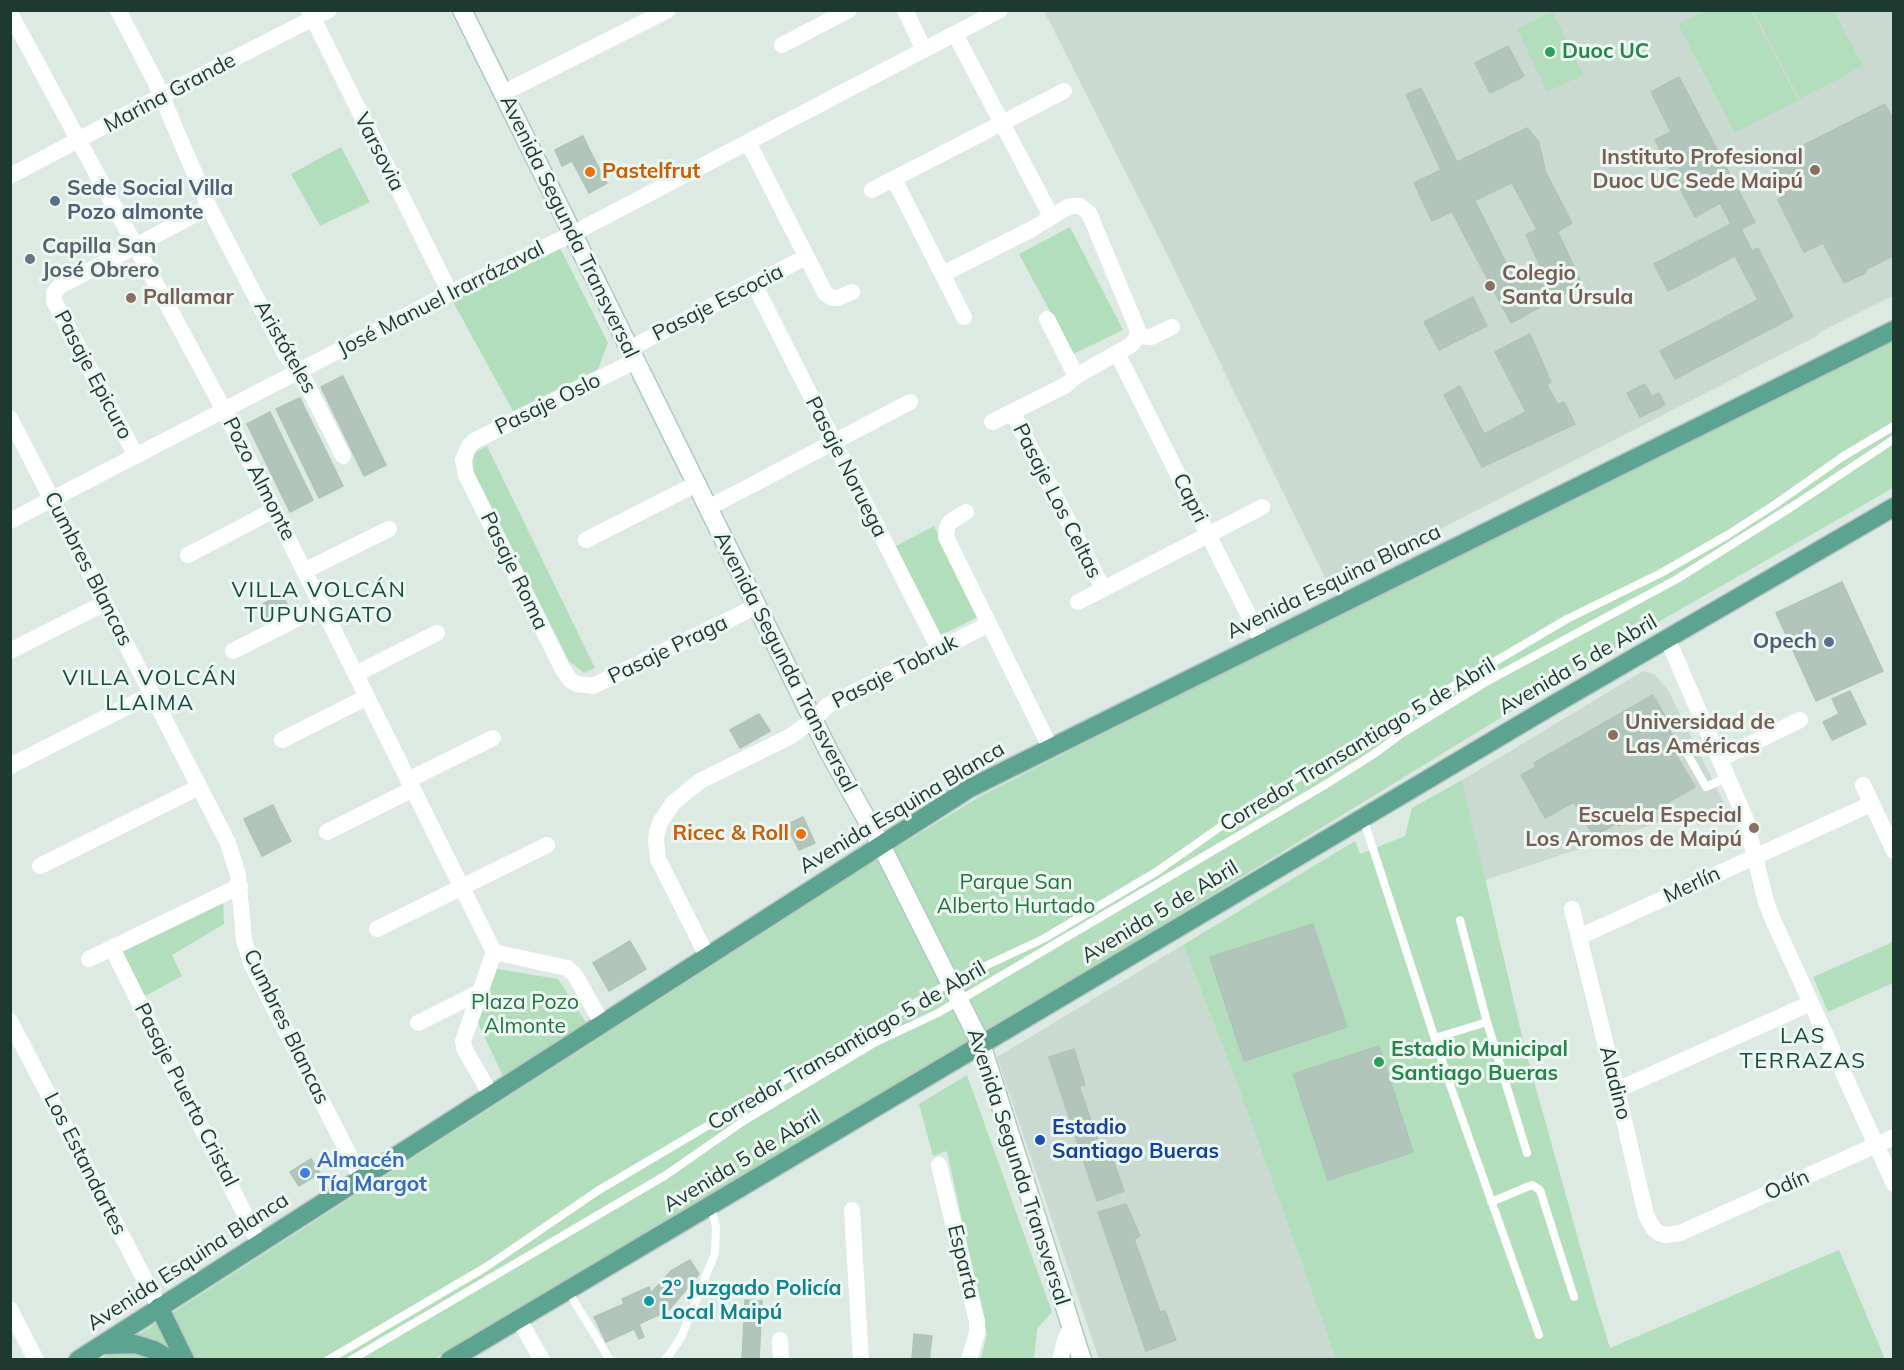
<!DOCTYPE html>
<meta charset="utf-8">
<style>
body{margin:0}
#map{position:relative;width:1904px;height:1370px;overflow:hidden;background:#dceae3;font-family:Mulish,sans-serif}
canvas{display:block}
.frame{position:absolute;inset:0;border:12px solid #1d3a31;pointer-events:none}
</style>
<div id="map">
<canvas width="1904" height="1370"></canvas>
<div class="frame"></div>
</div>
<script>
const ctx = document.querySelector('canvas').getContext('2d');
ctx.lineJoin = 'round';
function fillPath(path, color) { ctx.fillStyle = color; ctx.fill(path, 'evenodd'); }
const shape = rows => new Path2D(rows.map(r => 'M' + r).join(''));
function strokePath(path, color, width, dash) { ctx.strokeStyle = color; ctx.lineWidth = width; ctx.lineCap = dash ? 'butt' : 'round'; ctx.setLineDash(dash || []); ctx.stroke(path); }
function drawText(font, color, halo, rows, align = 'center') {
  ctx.font = font + ' Mulish,sans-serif'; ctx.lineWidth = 6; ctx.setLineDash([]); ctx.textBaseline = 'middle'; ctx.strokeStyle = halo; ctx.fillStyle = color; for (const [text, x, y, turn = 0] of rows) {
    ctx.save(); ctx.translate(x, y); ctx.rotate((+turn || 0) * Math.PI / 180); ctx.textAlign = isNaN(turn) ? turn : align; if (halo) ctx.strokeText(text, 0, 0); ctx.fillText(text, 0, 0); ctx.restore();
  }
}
const built = shape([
 [1044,11,1893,11,1893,296,1820,332,1817,336,1329,586,1160,240],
 [1643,671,1654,674,1668,690,1727,809,1698,826,1688,813,1485,880,1462,780],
 [1183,945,1234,1075,1336,1359,1099,1359,997,1057]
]);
const green = shape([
 [1552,11,1583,75,1547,92,1517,29],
 [1704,11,1751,11,1798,100,1735,133,1678,24],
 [1754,11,1834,11,1863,66,1800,99],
 [341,147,370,202,320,226,291,174],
 [1070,227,1123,330,1073,354,1019,254],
 [559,246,608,343,598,369,513,411,452,300],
 [1893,342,1893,488,1639,633,974,1041,511,1317,434,1359,99,1360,886,854,979,797,1251,658],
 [487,446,595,668,584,673,569,661,473,470,474,453],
 [934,526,980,616,939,636,894,547],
 [1462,780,1525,1049,1596,1303,1610,1348,1839,1250,1885,1359,1336,1359,1234,1075,1183,945,1355,841,1360,854,1405,836,1412,808],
 [223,898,224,924,172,955,182,976,145,996,122,951],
 [1893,942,1893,983,1828,1012,1813,977],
 [497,969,558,979,587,1024,503,1076,478,1023],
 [967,1075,1052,1312,1037,1329,1034,1359,981,1359,987,1334,947,1151,933,1156,919,1104]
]);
const building = shape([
 [1508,46,1524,76,1490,93,1475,63,1508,46],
 [1679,77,1755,222,1741,229,1752,251,1758,248,1793,317,1675,379,1660,351,1758,300,1735,256,1668,291,1654,264,1731,224,1720,203,1695,217,1655,140,1671,132,1651,92,1679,77],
 [1421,88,1457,162,1527,128,1538,141,1545,168,1513,182,1432,221,1414,183,1441,170,1406,95,1421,88],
 [1885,104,1894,121,1894,255,1867,269,1865,273,1844,283,1823,243,1804,252,1778,200,1786,194,1770,162,1885,104],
 [583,136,590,151,562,166,555,150,583,136],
 [590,151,607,183,589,193,572,161,590,151],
 [1544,169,1572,223,1558,231,1556,228,1540,235,1512,183,1544,169],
 [1475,201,1516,282,1542,270,1526,235,1536,230,1540,236,1556,228,1582,284,1511,323,1452,212,1475,201],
 [1473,297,1487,326,1439,350,1424,322,1473,297],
 [1530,334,1551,382,1547,385,1558,405,1564,402,1575,424,1482,467,1444,395,1460,386,1484,434,1526,412,1495,352,1530,334],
 [343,376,386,465,364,476,321,387,343,376],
 [1645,384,1652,397,1659,393,1665,405,1640,417,1627,393,1645,384],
 [300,398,343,486,319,498,276,409,300,398],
 [270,412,313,500,290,512,247,424,270,412],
 [1842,582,1883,671,1816,701,1776,613,1842,582],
 [282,594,290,610,268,621,261,605,282,594],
 [1850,691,1866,724,1832,740,1823,722,1839,714,1832,699,1850,691],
 [1653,695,1672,728,1669,729,1677,743,1671,746,1695,787,1642,817,1638,811,1632,815,1633,817,1619,826,1617,823,1594,836,1574,802,1545,818,1521,775,1536,767,1534,763,1653,695],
 [759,714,770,731,740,748,730,730,759,714],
 [273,805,280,820,251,834,244,819,273,805],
 [803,817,815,843,799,850,786,825,803,817],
 [280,820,291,841,262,856,251,834,280,820],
 [1313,924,1347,1027,1244,1061,1210,957,1313,924],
 [630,941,646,969,609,991,593,963,630,941],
 [1379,1046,1413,1152,1328,1180,1293,1074,1379,1046],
 [1074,1049,1085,1085,1079,1086,1105,1161,1112,1157,1124,1191,1097,1201,1049,1057,1074,1049],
 [311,1159,320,1173,299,1186,290,1172,311,1159],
 [1126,1204,1140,1236,1134,1239,1160,1312,1165,1311,1176,1340,1146,1351,1098,1212,1126,1204],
 [690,1260,699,1274,669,1310,639,1324,644,1337,639,1339,634,1329,606,1342,594,1317,624,1304,622,1299,649,1287,651,1293,671,1271,690,1260],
 [745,1300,762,1301,759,1360,742,1360,745,1300],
 [914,1334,932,1336,929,1360,912,1360,914,1334]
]);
const service = shape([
 [1688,755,1706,787,1728,777],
 [1363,818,1448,1079,1539,1335],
 [1460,920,1487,1022],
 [1435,1038,1487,1022,1527,1153],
 [1491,1202,1532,1185,1540,1190,1574,1297],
 [568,1291,610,1360],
 [328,1360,486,1267,599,1190,951,982,1043,939,1156,872,1250,806,1567,619,1661,573,1729,534,1777,503,1842,457,1894,426],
 [351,1360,666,1175,745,1120,874,1043,938,1013,1323,786,1374,754,1401,734,1486,682,1677,579,1790,508,1894,439],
 [665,1360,677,1344,682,1335,715,1253,716,1227,711,1206]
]);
const minor = shape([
 [118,10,155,81,209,207,287,357,300,371,343,456],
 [309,10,450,293],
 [905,10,924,50],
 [10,13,224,410,494,952,463,1041,464,1048,491,1095],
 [955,34,1051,216],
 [782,45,849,10],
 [503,93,668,10],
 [748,142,825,293,832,298,838,298,852,292],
 [10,176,161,96,329,10],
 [894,179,964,317],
 [872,190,1064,91],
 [943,274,1032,229,1066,208,1071,206,1080,206,1089,213,1137,328,1138,336,1131,345,1076,376,1066,385,992,422],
 [754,284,939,649],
 [1047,319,1076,376],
 [1138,336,1151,337,1172,327],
 [629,349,806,257],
 [1117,353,1262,642],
 [635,361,474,441,469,446,463,460,466,475,562,668,570,680,577,684,593,686,757,606],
 [1012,412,1103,589],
 [10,418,228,843,238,875,244,940,251,963,361,1178],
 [136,456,54,301,54,293,60,286,209,207],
 [708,508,910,402],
 [966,512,950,522,947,527,946,537,1050,747],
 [10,521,434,301,572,234,1000,10],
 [586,540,696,484],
 [188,555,274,510],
 [304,571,389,529],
 [1078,602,1262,507],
 [1667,638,1746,820,1766,902,1773,920,1894,1184],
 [10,651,105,603],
 [233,651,322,606],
 [356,674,437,633],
 [282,740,367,697],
 [1720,759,1800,720],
 [10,766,152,694],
 [408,780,493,738],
 [1863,785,1894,851],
 [327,832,413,789],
 [40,866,199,787],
 [1572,909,1617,1090,1646,1215,1653,1228,1659,1233,1666,1235,1680,1233,1894,1137],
 [377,929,547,845],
 [1579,937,1871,804],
 [112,948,259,1243],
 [494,952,567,968,575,975,602,1023],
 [707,956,658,859,656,841,657,831,661,821,673,803,700,781,791,736,813,720,827,706,989,624],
 [89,959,240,886],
 [10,1021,159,1307],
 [418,1023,480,992],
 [1617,1090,1811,1003],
 [939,1165,977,1321,977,1333,969,1360],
 [852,1210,861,1360],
 [10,1309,36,1360],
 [519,1320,542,1360],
 [780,1340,781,1360],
 [1060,1360,1065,1340,1071,1327]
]);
const secondary = shape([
 [462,10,828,750,881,845,981,1044,1082,1360]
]);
const primary = shape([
 [159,1307,185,1360],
 [104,1345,135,1344,154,1350,171,1360],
 [78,1360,970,788,1894,330],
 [450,1360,1553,705,1894,507]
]);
const markers = [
 [1550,52,6,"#2e9e5b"],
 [1815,170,6,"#8d6e63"],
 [590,172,6,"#e8710a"],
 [55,201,6,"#5c6f8a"],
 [30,259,6,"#6b7280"],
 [1490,286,6,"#8d6e63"],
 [131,298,6,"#8d6e63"],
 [1829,642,6,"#5c6f8a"],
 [1613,735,6,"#8d6e63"],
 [1754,828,6,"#8d6e63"],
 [801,834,6,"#e8710a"],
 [1379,1062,6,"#2e9e5b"],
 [1040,1140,6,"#1a4fb4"],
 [305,1173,6,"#3f7fe0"],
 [649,1301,6,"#0f9aa8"]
];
const leisureNames = [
 ["Duoc UC",1562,52],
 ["Estadio Municipal",1391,1050],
 ["Santiago Bueras",1391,1074]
];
const streetNames = [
 ["Marina Grande",170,93,-28],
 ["Varsovia",379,152,63],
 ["Avenida Segunda Transversal",569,227,64],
 ["José Manuel Irarrázaval",441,299,-27],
 ["Pasaje Escocia",718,303,-27],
 ["Aristóteles",285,347,60],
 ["Pasaje Epicuro",93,375,62],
 ["Pasaje Oslo",548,404,-26],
 ["Pasaje Noruega",846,467,63],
 ["Pozo Almonte",259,479,63],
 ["Capri",1190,498,63],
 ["Pasaje Los Celtas",1057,501,63],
 ["Cumbres Blancas",88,569,63],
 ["Pasaje Roma",514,571,64],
 ["Avenida Esquina Blanca",1334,582,-26],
 ["Pasaje Praga",668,650,-26],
 ["Avenida Segunda Transversal",785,662,63],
 ["Avenida 5 de Abril",1578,665,-30],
 ["Pasaje Tobruk",895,672,-27],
 ["Corredor Transantiago 5 de Abril",1358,745,-31],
 ["Avenida Esquina Blanca",902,808,-31],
 ["Merlín",1692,885,-25],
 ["Avenida 5 de Abril",1160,912,-31],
 ["Cumbres Blancas",286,1027,64],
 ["Corredor Transantiago 5 de Abril",847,1046,-30],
 ["Aladino",1615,1083,76],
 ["Pasaje Puerto Cristal",186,1095,63],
 ["Avenida 5 de Abril",742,1161,-31],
 ["Los Estandartes",85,1164,63],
 ["Avenida Segunda Transversal",1018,1167,72],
 ["Odín",1787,1185,-24],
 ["Avenida Esquina Blanca",188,1262,-33],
 ["Esparta",963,1262,76]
];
const educationNames = [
 ["Instituto Profesional",1803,158,"right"],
 ["Duoc UC Sede Maipú",1803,182,"right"],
 ["Colegio",1502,274],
 ["Santa Úrsula",1502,298],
 ["Pallamar",143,298],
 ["Universidad de",1625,723],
 ["Las Américas",1625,747],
 ["Escuela Especial",1742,816,"right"],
 ["Los Aromos de Maipú",1742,840,"right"]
];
const foodNames = [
 ["Pastelfrut",602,172],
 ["Ricec & Roll",789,834,"right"]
];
const serviceNames = [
 ["Sede Social Villa",67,189],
 ["Pozo almonte",67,213],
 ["Opech",1817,642,"right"]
];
const worshipNames = [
 ["Capilla San",42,247],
 ["José Obrero",42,271]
];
const parkNames = [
 ["Parque San",1016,883],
 ["Alberto Hurtado",1016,907],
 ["Plaza Pozo",525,1003],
 ["Almonte",525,1027]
];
const transitNames = [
 ["Estadio",1052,1128],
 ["Santiago Bueras",1052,1152]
];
const shopNames = [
 ["Almacén",317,1161],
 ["Tía Margot",317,1185]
];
const cultureNames = [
 ["2° Juzgado Policía",661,1289],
 ["Local Maipú",661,1313]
];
const neighbourhoodNames = [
 ["VILLA VOLCÁN",319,590],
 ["TUPUNGATO",319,615],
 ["VILLA VOLCÁN",150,678],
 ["LLAIMA",150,703],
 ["LAS",1803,1036],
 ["TERRAZAS",1803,1061]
];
fillPath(built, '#cadad2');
fillPath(green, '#b2debc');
fillPath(building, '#b1c5bc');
strokePath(building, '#aec4ba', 1.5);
strokePath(secondary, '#aecbbf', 21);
strokePath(primary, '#bbc4c1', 21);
strokePath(service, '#fff', 8);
strokePath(minor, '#fff', 16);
strokePath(secondary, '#fff', 18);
strokePath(primary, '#5ca48f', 18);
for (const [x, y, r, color] of markers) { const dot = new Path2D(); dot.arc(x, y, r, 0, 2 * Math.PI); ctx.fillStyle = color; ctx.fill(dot); strokePath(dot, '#ecf7f1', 2); }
drawText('bold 21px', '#27864d', '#ecf7f1', leisureNames, 'left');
drawText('21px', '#1d3a31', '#ecf7f1', streetNames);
drawText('bold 21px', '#785e54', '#ecf7f1', educationNames, 'left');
drawText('bold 21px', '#c56008', '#ecf7f1', foodNames, 'left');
drawText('bold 21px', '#4e5e75', '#ecf7f1', serviceNames, 'left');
drawText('bold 21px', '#5b616d', '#ecf7f1', worshipNames, 'left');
drawText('21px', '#247440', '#ecf7f1', parkNames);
drawText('bold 21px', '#164399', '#ecf7f1', transitNames, 'left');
drawText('bold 21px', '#366cbe', '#ecf7f1', shopNames, 'left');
drawText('bold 21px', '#0d838f', '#ecf7f1', cultureNames, 'left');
ctx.letterSpacing = '1.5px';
drawText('22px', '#184d3e', '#ecf7f1', neighbourhoodNames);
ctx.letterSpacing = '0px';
</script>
